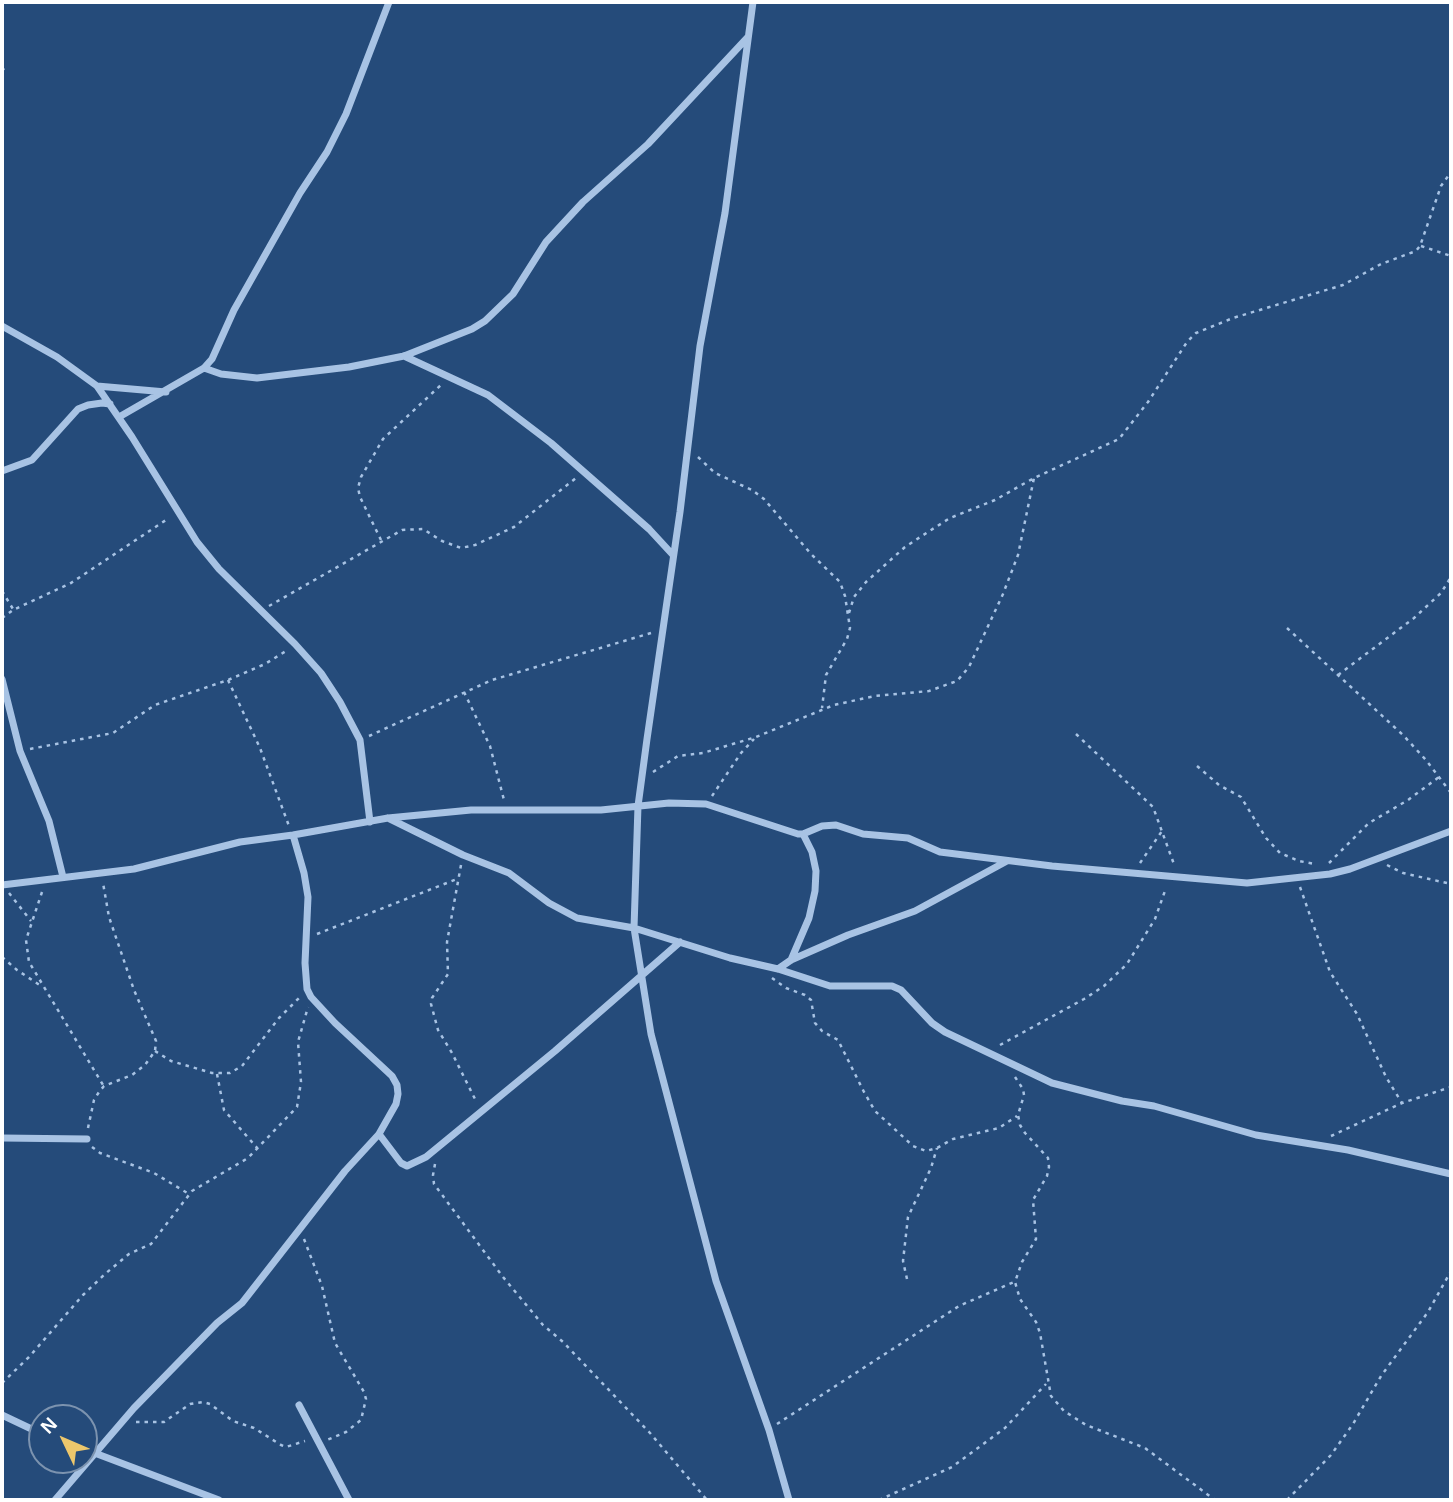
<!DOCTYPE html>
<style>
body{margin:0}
#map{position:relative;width:1453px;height:1502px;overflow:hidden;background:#254b7a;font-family:Helvetica,sans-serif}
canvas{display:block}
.frame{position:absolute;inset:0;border:4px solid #fff;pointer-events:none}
.north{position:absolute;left:28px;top:1404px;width:70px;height:70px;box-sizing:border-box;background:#254b7a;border:2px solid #7c93af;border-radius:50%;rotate:314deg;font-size:19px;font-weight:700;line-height:28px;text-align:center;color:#fff}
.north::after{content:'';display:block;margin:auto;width:24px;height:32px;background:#edc76c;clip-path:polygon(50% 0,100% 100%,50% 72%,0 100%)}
</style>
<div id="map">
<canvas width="1453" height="1502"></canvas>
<div class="frame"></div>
<div class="north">N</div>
</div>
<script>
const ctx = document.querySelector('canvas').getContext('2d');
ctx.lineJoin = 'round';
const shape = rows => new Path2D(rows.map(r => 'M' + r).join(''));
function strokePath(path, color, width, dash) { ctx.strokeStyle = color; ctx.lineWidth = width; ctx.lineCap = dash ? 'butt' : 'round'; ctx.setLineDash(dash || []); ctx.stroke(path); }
const path = shape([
 [2,71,5,67],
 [1421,246,1451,256],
 [698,457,715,473,752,490,764,499,811,554,840,582,845,596,850,628,847,639,826,675,822,708],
 [381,540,360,497,358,488,361,477,383,439,442,384],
 [2,591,13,609],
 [269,606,402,530,423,529,442,541,461,548,475,545,514,527,576,478],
 [849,613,854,597,866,582,905,547,928,532,950,518,995,500,1034,478,1119,439,1148,402,1187,342,1196,333,1233,318,1343,285,1381,264,1416,251,1420,246,1441,186,1451,172],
 [2,618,13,610,71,583,169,518],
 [1287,628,1403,735,1426,760,1451,793],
 [1338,675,1414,618,1441,593,1451,577],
 [228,680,260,748,289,826],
 [464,692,490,746,504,800],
 [1076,734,1153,807,1175,867],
 [369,736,492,680,651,633],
 [30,749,113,733,155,705,228,680,265,664,286,651],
 [1197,766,1219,785,1241,797,1266,838,1280,853,1299,861,1315,864],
 [653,772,678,756,703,753,756,737,834,705,875,696,929,691,957,681,969,667,1003,594,1018,555,1034,478],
 [712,796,741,753,754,739],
 [1140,863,1162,831],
 [1329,863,1369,823,1408,800,1439,777],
 [461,865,447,942,448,974,432,998,431,1004,438,1030,452,1053,477,1103],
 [1387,865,1403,873,1451,884],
 [1300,887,1330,972,1357,1014,1386,1077,1402,1103],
 [42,892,26,940,29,962,103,1085],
 [9,893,31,921],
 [317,934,457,879],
 [2,957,17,970,41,986],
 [772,978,786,988,805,995,811,1000,815,1023,822,1031,838,1040,864,1092,875,1111,913,1146,926,1151,937,1148,953,1139,999,1128,1017,1116],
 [1000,1045,1084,999,1104,986,1127,964,1155,919,1166,888],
 [155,1051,171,1061,212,1073,230,1073,242,1066,279,1018,301,996],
 [217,1074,224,1110,258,1149],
 [1015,1077,1023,1089,1024,1095,1018,1115,1020,1125,1025,1133,1048,1158,1049,1167,1047,1176,1033,1200,1036,1239,1022,1262,1015,1282,1020,1299,1036,1322,1040,1333,1051,1396,1064,1411,1086,1425,1145,1448,1215,1500],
 [88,1128,94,1100,99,1092,104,1086,132,1075,145,1065,155,1051,156,1041,134,990,109,917,103,883],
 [1331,1136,1402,1103,1451,1087],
 [92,1147,100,1153,154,1173,189,1194],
 [435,1164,433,1175,434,1184,503,1277,543,1325,563,1342,650,1433,707,1500],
 [304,1239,322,1286,335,1343,364,1392,366,1399,361,1420,346,1432,327,1440],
 [907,1279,903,1261,908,1217,931,1168,937,1148],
 [2,1383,29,1357,83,1295,105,1274,129,1254,151,1244,192,1191,248,1158,297,1107,301,1082,298,1042,308,1007],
 [136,1422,164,1422,190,1404,203,1402,210,1404,233,1421,254,1428,281,1445,286,1447,305,1441],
 [777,1424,959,1306,1014,1282],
 [879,1500,952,1467,1005,1428,1046,1384],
 [1287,1500,1331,1455,1353,1424,1381,1376,1428,1312,1451,1271]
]);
const minor = shape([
 [753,2,725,213,700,346,680,512,647,739,638,806,634,928,651,1034,716,1281,769,1430,789,1500],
 [2,326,57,357,97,386,132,437,197,542,219,569,295,644,321,673,340,702,360,740,370,822],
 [404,356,488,395,551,443,649,529,673,555],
 [204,368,221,374,257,378,349,367,404,356,472,329,485,321,513,294,546,242,583,202,648,144,748,37],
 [97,386,166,392],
 [119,417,204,368,212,359,234,310,300,193,327,152,346,114,389,2],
 [2,471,32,460,78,409,88,405,102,403,110,404],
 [2,679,20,751,49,821,63,877],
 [388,818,463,855,509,873,549,903,577,918,634,928,730,958,778,969,830,986,892,986,901,990,932,1023,945,1032,1052,1083,1122,1101,1154,1106,1256,1135,1348,1150,1451,1174],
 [2,885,134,869,240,842,293,835,388,818,471,810,601,810,669,803,706,804,798,834,803,834,822,826,836,825,863,834,908,838,940,852,1052,866,1247,883,1330,874,1350,869,1451,831],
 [791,960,809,918,815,891,816,871,812,852,803,834],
 [778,969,791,960,848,935,915,911,1007,861],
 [379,1134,401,1163,407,1166,426,1157,555,1051,680,942],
 [2,1138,87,1139],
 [299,1405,349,1500],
 [2,1415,42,1434],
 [84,1449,219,1500],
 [55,1500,134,1408,217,1323,242,1303,345,1171,379,1134,396,1104,398,1094,397,1085,392,1076,335,1023,311,997,307,989,305,963,308,897,304,873,293,835]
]);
strokePath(path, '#a8c3e4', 2.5, [3.5, 5]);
strokePath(minor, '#a8c3e4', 7);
</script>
